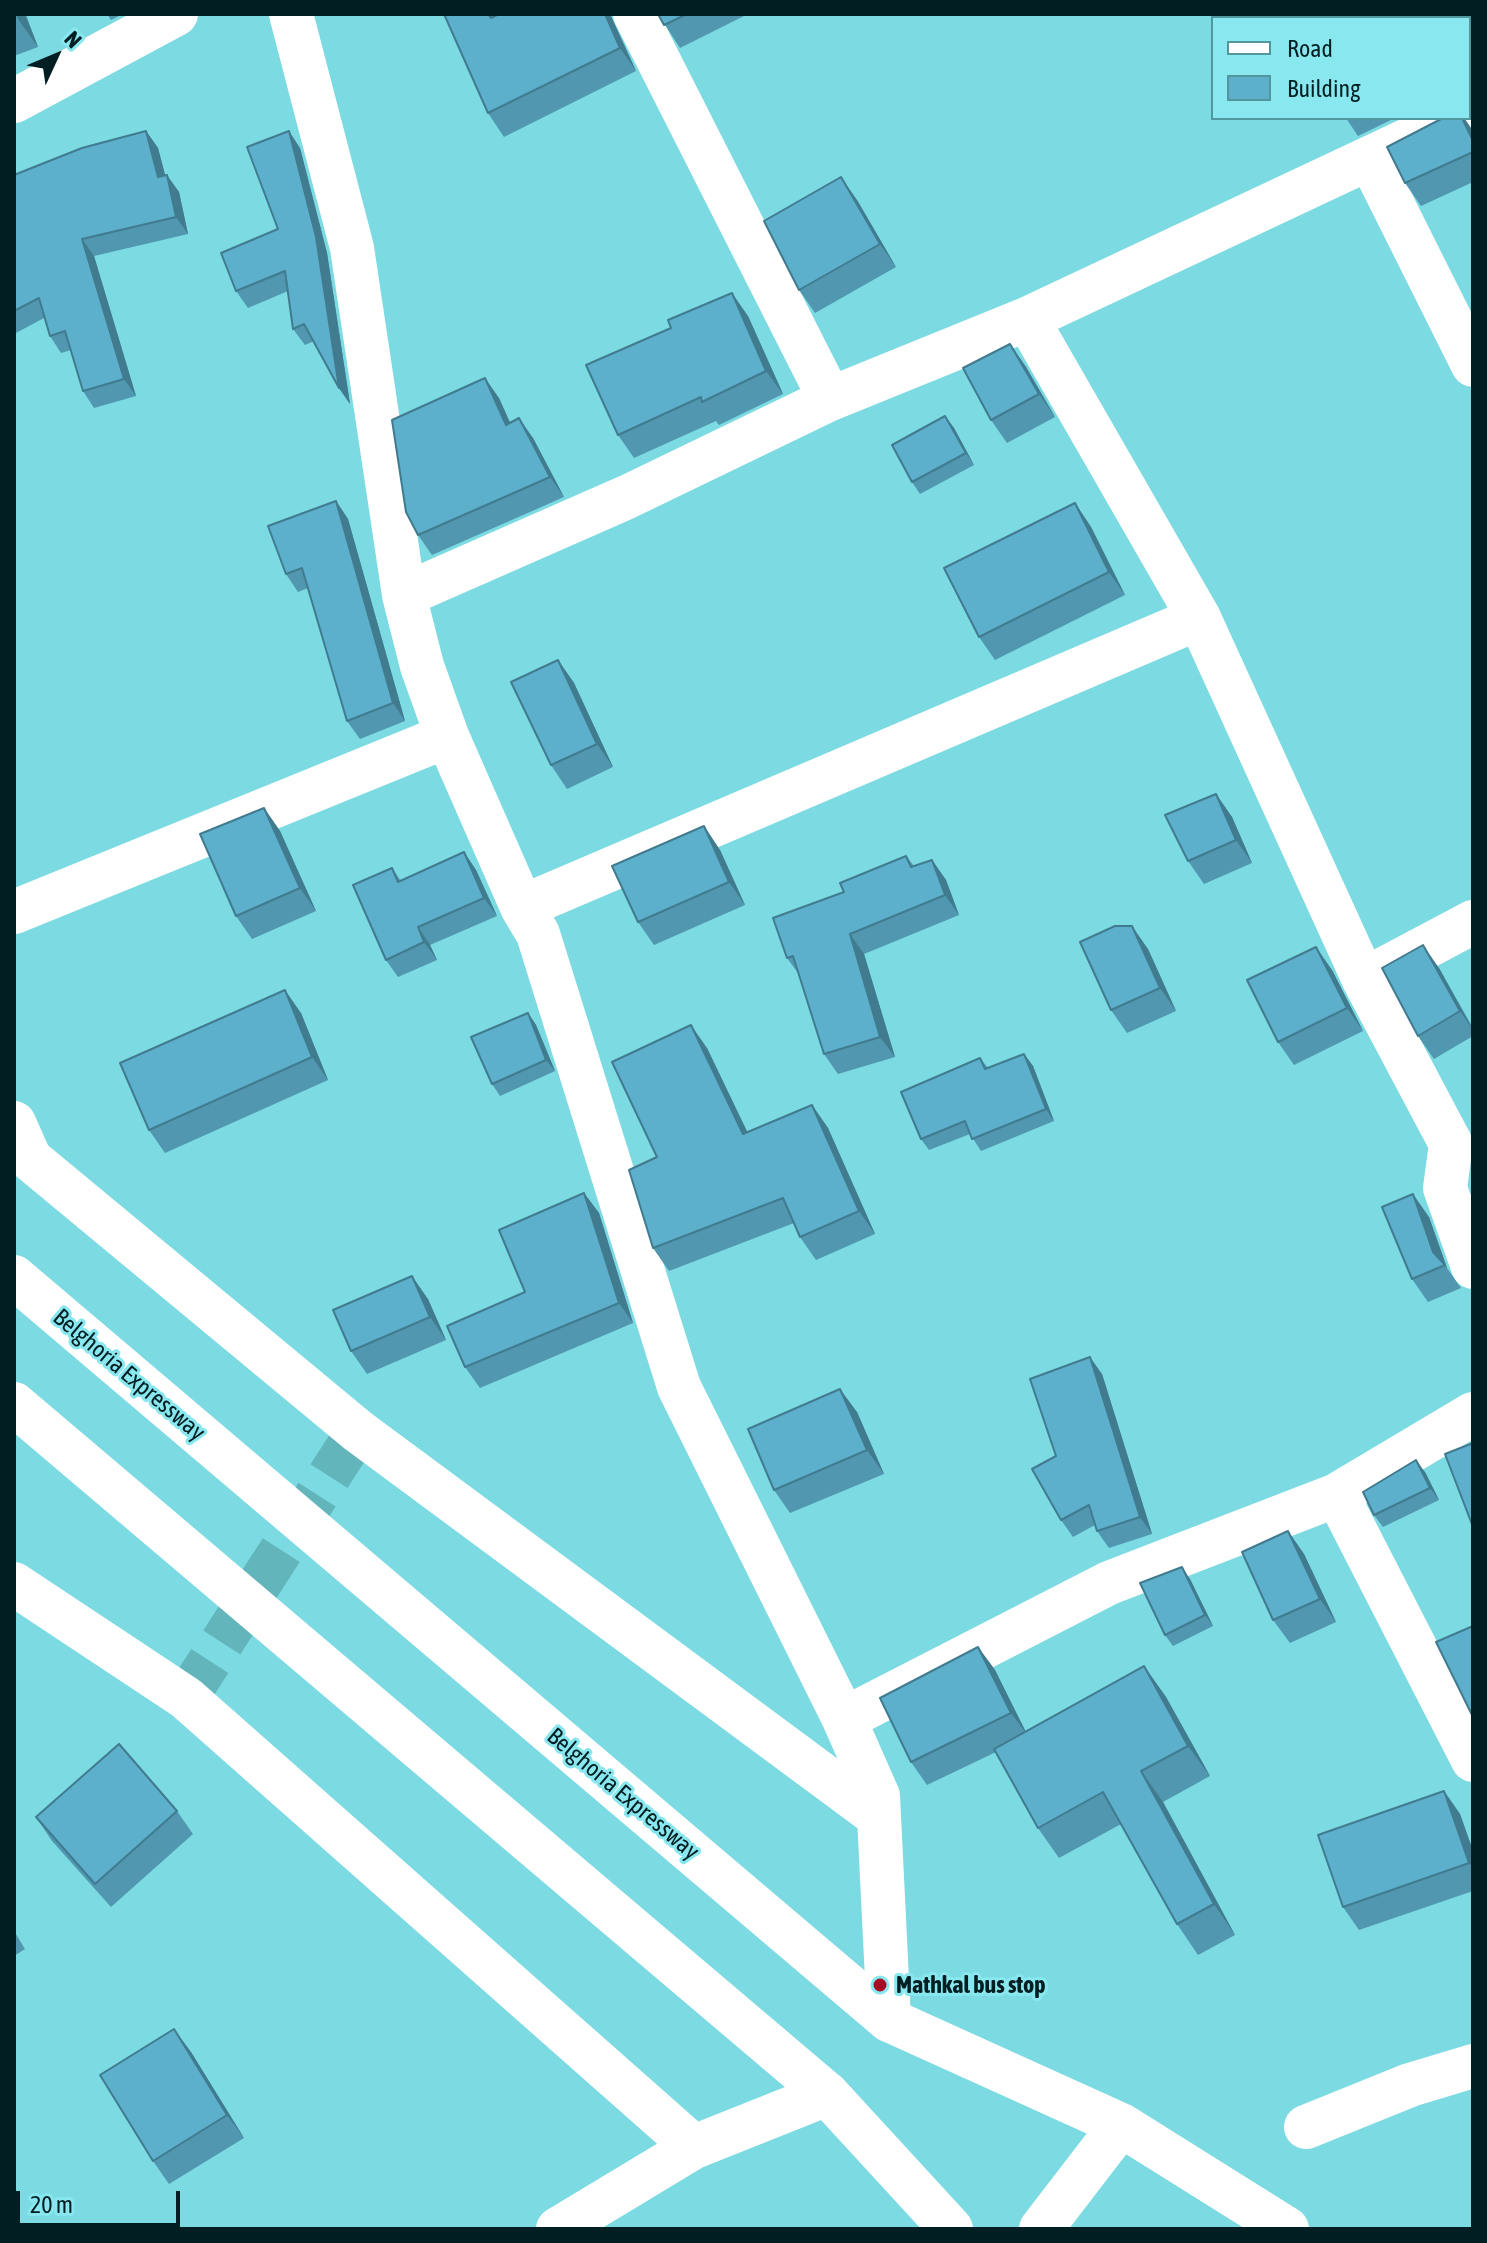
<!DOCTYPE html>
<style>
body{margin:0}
#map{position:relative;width:1487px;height:2243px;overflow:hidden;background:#7bdae2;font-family:"Asap Condensed",sans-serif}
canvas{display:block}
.frame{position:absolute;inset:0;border:16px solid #011f22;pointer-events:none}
.legend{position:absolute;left:1211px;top:16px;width:260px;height:104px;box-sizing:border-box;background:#88e7ef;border:2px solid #52979d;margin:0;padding:10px 14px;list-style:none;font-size:24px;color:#011f22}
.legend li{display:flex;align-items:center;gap:16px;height:40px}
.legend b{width:40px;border:2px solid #52979d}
.north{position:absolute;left:16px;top:16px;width:80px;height:80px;-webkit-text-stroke:6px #88e7ef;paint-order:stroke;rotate:46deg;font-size:22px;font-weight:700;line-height:32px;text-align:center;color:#011f22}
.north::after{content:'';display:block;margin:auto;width:28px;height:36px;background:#011f22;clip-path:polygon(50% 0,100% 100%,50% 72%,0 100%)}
.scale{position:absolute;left:16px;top:2191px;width:164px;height:36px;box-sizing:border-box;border:4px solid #011f22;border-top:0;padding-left:10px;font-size:24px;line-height:28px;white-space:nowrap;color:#011f22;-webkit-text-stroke:6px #88e7ef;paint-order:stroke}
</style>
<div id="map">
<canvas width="1487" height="2243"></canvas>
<div class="frame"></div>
<ul class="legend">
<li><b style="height:10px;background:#fff"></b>Road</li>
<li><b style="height:22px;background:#5db0cc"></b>Building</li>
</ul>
<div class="north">N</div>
<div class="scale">20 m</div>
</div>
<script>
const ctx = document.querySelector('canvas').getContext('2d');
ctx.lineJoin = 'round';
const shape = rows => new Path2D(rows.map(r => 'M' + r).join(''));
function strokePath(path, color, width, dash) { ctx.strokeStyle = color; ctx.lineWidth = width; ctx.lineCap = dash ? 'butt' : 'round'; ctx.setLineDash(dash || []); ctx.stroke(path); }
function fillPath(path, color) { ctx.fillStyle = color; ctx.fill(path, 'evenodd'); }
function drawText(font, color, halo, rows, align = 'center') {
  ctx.font = font + ' "Asap Condensed",sans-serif'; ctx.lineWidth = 6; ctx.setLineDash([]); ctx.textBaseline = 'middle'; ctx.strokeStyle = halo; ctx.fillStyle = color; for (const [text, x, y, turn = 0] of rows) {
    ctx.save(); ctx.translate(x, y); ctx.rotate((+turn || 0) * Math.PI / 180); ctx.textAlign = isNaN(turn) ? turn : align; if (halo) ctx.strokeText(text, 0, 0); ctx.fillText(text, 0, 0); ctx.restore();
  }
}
const streetTunnel = shape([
 [186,1698,358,1431]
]);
const street = shape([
 [291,14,352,248,404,595,422,666,447,736,522,907,538,934,679,1387,844,1719,878,1796,889,2020],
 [635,14,830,399],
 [14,101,176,14],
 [1370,159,1473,365],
 [1027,319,1199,618,1364,980,1451,1144,1445,1188,1473,1267],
 [404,595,627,497,830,399,1027,319,1455,118],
 [522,907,1199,618],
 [14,912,447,736],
 [1373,975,1473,922],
 [14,1123,30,1159,358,1431,878,1816],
 [1337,1495,1473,1760],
 [14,1584,186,1698,694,2147],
 [844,1719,1109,1583,1337,1495,1473,1414],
 [1306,2127,1410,2085,1473,2066],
 [558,2229,694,2147,827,2094]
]);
const highway = shape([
 [14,1277,889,2020,1121,2125,1287,2229],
 [14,1404,827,2094,951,2229],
 [1041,2229,1121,2125]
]);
const wall = shape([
 [14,14,28,14,26,15,38,47,14,56],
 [107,14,123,14,111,20],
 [444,14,492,14,494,17,499,14,610,14,636,71,504,137,488,113],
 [658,14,748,14,680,48],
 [1293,14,1393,14,1388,18,1295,18],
 [1346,118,1395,118,1358,136],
 [1443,118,1464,118,1473,131,1473,182,1421,206,1405,183],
 [146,131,158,148,165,175,179,192,188,234,94,256,136,396,94,408,83,391,71,350,61,353,50,336,44,318,14,334,14,175],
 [300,148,327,253,350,404,339,388,314,341,305,345,293,329,288,291,248,308,236,291,278,229],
 [857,200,896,267,815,313,799,290],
 [748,316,783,394,719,425,716,421,634,458,618,435,671,328],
 [1010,344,1026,367,1055,417,1007,443,991,420],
 [499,398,510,423,533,438,564,497,432,555,418,535],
 [945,416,954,428,974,465,920,494,912,482],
 [336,501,348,519,405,721,360,739,347,721,308,588,298,592,286,574],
 [1075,503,1091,527,1125,595,995,660,979,637],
 [558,660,574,683,613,767,567,789,551,765],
 [1216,794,1232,817,1252,863,1204,884,1188,861],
 [264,808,280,831,316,911,252,939,236,916],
 [704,826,720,850,745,905,654,945,638,922],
 [464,852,476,870,497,916,430,945,437,960,398,977,386,960,392,868,401,881],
 [906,856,914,866,932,860,946,880,959,915,864,954,895,1057,838,1074,824,1054,798,973,787,958,844,892],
 [1148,949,1176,1011,1127,1033,1111,1010],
 [1439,968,1473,1028,1473,1036,1434,1059,1418,1036],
 [1332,970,1363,1031,1294,1065,1278,1042],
 [301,1013,328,1080,165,1153,149,1130],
 [528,1013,536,1025,555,1071,500,1096,492,1084],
 [707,1048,748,1133,812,1105,828,1128,875,1234,816,1260,800,1237,794,1223,669,1271,653,1248,657,1157],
 [1024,1054,1033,1066,1054,1121,981,1151,970,1134,929,1150,921,1139,980,1058,988,1068],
 [584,1193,599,1213,633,1323,480,1388,465,1367,525,1292],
 [1429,1217,1447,1268,1461,1288,1428,1302,1412,1279],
 [428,1299,446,1340,367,1374,351,1351],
 [1102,1374,1152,1534,1109,1548,1097,1531,1095,1525,1073,1537,1061,1520,1056,1456],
 [857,1412,884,1474,790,1513,774,1490],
 [1425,1472,1439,1500,1383,1527,1374,1515],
 [1288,1531,1304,1554,1336,1622,1290,1643,1273,1620],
 [1190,1579,1213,1626,1173,1646,1165,1635],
 [978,1647,995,1670,1025,1732,1144,1666,1166,1697,1210,1776,1163,1802,1235,1935,1198,1955,1177,1924,1121,1824,1059,1858,1038,1828,996,1752,927,1785,911,1762],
 [1444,1791,1460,1814,1473,1851,1473,1891,1359,1930,1343,1907],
 [177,1811,193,1834,111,1907,52,1841,36,1817],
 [14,1931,25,1949,14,1956],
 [191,2052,244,2138,169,2184,153,2161]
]);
const shadedWall = shape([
 [16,14,25,14,38,47,18,19],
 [605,14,610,14,636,71,620,48],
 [1462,118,1464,118,1473,131,1473,141],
 [146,131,158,148,170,194,158,177],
 [289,131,300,148,327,253,350,404,339,388],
 [167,175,179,192,188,234,176,217],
 [841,177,857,200,896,267,880,244],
 [82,239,94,256,136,396,124,379],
 [732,293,748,316,783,394,766,371],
 [1010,344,1026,367,1055,417,1039,394],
 [485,378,499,398,520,445,506,425],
 [945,416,954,428,974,465,966,453],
 [519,418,533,438,564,497,550,477],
 [336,501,348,519,405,721,393,703],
 [1075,503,1091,527,1125,595,1109,572],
 [558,660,574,683,613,767,597,744],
 [1216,794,1232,817,1252,863,1236,840],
 [264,808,280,831,316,911,300,888],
 [704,826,720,850,745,905,729,882],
 [464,852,476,870,497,916,484,898],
 [932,860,946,880,959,915,945,895],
 [1132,926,1148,949,1176,1011,1160,988],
 [418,927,430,945,437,960,424,942],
 [850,934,864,954,895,1057,880,1037],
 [1423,945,1439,968,1473,1030,1460,1011],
 [1316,947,1332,970,1363,1031,1347,1008],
 [285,990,301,1013,328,1080,312,1057],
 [528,1013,536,1025,555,1071,546,1060],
 [691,1025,707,1048,759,1157,743,1134],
 [1024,1054,1033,1066,1054,1121,1046,1109],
 [812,1105,828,1128,875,1234,859,1211],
 [584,1193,599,1213,633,1323,619,1303],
 [1413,1194,1429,1217,1447,1268,1433,1252],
 [412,1276,428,1299,446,1340,430,1317],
 [1090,1357,1102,1374,1152,1534,1140,1517],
 [840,1389,857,1412,884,1474,867,1450],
 [1416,1460,1425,1472,1439,1500,1430,1488],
 [1288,1531,1304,1554,1336,1622,1320,1599],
 [1182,1567,1190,1579,1213,1626,1205,1615],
 [978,1647,995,1670,1028,1736,1011,1713],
 [1144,1666,1166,1697,1210,1776,1188,1746],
 [1141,1771,1163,1802,1235,1935,1214,1904],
 [1444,1791,1460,1814,1473,1851,1473,1868,1469,1863],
 [174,2029,191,2052,244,2138,227,2115]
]);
const building = shape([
 [444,14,488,14,491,18,499,14,605,14,620,48,488,113,444,14],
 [658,14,687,14,664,25,658,14],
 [1293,14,1359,14,1354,18,1295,18,1293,14],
 [1443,118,1462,118,1473,141,1473,152,1405,183,1387,147,1443,118],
 [146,131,158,177,167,175,176,217,82,239,124,379,83,391,65,331,50,336,39,298,14,311,14,175,82,148,146,131],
 [289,131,316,237,339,388,304,324,293,329,285,271,236,291,221,253,278,229,247,147,289,131],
 [841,177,880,244,799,290,764,221,841,177],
 [732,293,766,371,702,402,701,397,618,435,586,365,671,328,668,320,732,293],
 [1010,344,1039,394,991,420,963,368,1010,344],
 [485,378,506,425,519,418,550,477,418,535,406,512,392,420,485,378],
 [945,416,966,453,912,482,892,445,945,416],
 [336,501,393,703,347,721,302,568,286,574,268,526,336,501],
 [1075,503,1109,572,979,637,944,568,1075,503],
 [558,660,597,744,551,765,511,682,558,660],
 [1216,794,1236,840,1188,861,1165,815,1216,794],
 [264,808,300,888,236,916,200,834,264,808],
 [704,826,729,882,638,922,612,866,704,826],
 [464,852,484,898,418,927,424,942,386,960,353,885,392,868,398,882,464,852],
 [906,856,911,867,932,860,945,895,850,934,880,1037,824,1054,793,956,787,958,773,918,844,892,840,883,906,856],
 [1115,926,1132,926,1160,988,1111,1010,1080,942,1115,926],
 [1423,945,1460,1011,1418,1036,1382,968,1423,945],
 [1316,947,1347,1008,1278,1042,1247,980,1316,947],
 [285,990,312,1057,149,1130,120,1063,285,990],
 [528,1013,546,1060,492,1084,471,1037,528,1013],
 [691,1025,743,1134,812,1105,859,1211,800,1237,783,1198,653,1248,629,1170,657,1157,612,1062,691,1025],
 [1024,1054,1046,1109,972,1139,965,1121,921,1139,901,1092,980,1058,985,1069,1024,1054],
 [584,1193,619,1303,465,1367,447,1326,525,1292,499,1230,584,1193],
 [1413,1194,1433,1252,1445,1265,1412,1279,1382,1207,1413,1194],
 [412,1276,430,1317,351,1351,333,1310,412,1276],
 [1090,1357,1140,1517,1097,1531,1089,1505,1061,1520,1032,1469,1056,1456,1030,1379,1090,1357],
 [840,1389,867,1450,774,1490,748,1429,840,1389],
 [1473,1443,1473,1527,1445,1454,1473,1443],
 [1416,1460,1430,1488,1374,1515,1363,1492,1416,1460],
 [1288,1531,1320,1599,1273,1620,1242,1552,1288,1531],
 [1182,1567,1205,1615,1165,1635,1140,1583,1182,1567],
 [1473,1626,1473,1717,1436,1642,1473,1626],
 [978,1647,1011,1713,911,1762,880,1698,978,1647],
 [1144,1666,1188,1746,1141,1771,1214,1904,1177,1924,1103,1792,1038,1828,994,1749,1144,1666],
 [119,1744,177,1811,95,1884,36,1817,119,1744],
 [1444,1791,1469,1863,1343,1907,1318,1835,1444,1791],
 [174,2029,227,2115,153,2161,100,2075,174,2029]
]);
const markers = [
 [880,1985,8,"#a60c24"]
];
const streetNames = [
 ["Belghoria Expressway",129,1375,40],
 ["Belghoria Expressway",623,1794,40]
];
const poiNames = [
 ["Mathkal bus stop",896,1985]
];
strokePath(streetTunnel, '#63b5bc', 44, [44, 22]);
strokePath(street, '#fff', 44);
strokePath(highway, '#fff', 44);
fillPath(wall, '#5097af');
fillPath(shadedWall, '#417b8f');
fillPath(building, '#5db0cc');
strokePath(building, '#417b8f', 2);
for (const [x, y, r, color] of markers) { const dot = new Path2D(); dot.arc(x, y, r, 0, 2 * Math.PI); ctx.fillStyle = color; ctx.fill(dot); strokePath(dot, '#88e7ef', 3); }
drawText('24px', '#011f22', '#88e7ef', streetNames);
drawText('bold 24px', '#011f22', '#88e7ef', poiNames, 'left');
</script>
